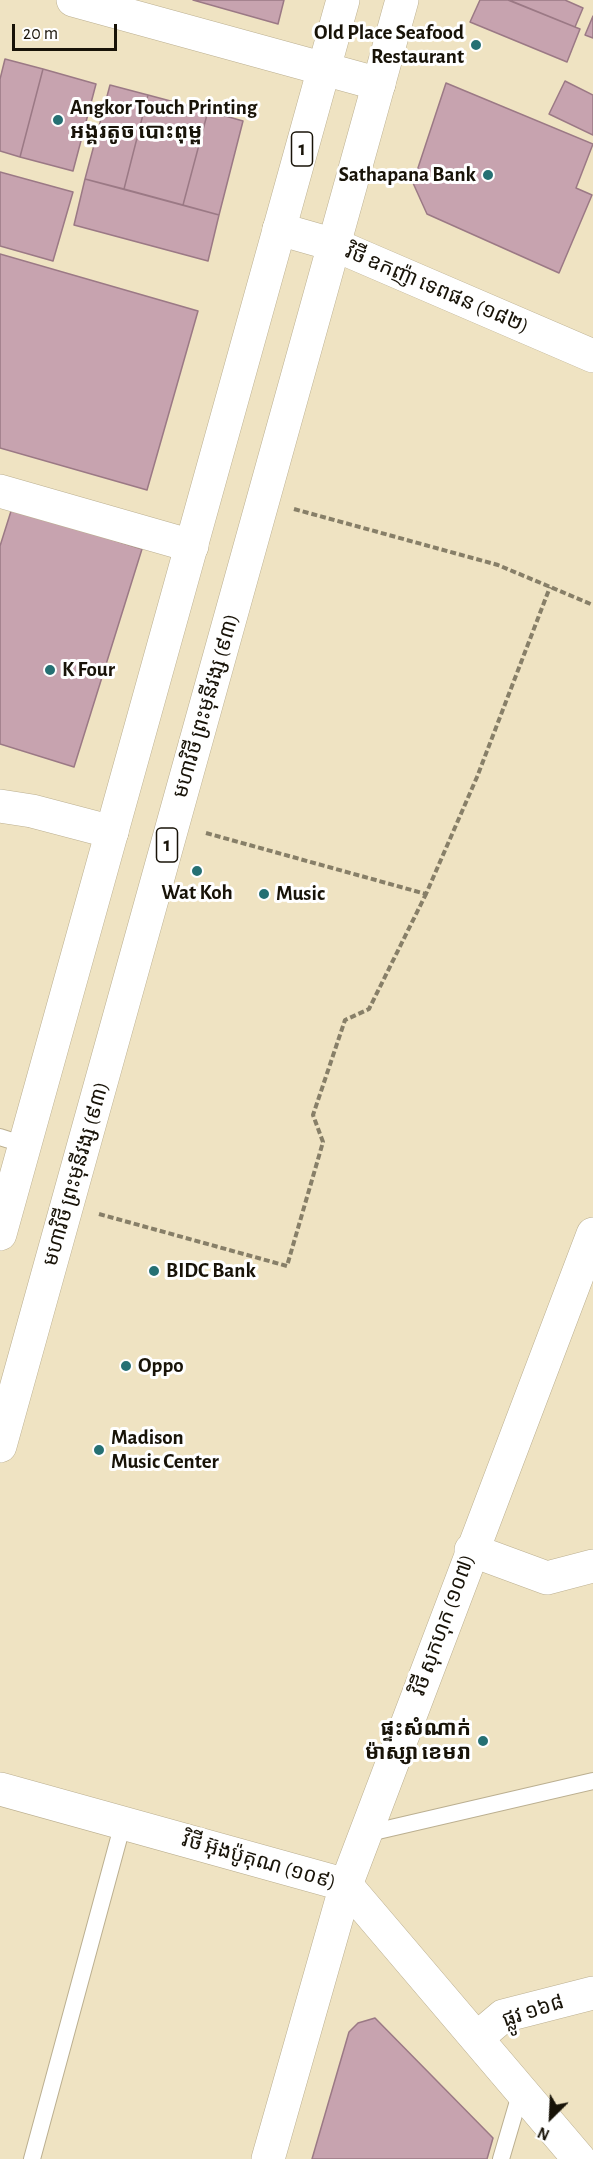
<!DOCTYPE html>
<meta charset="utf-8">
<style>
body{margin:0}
#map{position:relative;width:593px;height:2159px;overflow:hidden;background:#efe3c2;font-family:"Alegreya Sans",sans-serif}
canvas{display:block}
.north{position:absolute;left:521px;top:2087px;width:60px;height:60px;-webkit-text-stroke:4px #fff;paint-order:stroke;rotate:204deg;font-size:16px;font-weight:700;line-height:24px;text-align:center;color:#181308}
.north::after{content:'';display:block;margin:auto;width:21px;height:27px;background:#181308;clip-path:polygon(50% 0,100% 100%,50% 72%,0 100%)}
.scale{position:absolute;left:12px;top:24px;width:105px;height:27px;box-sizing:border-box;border:3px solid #181308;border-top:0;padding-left:8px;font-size:18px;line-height:21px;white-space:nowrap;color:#181308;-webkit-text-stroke:4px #fff;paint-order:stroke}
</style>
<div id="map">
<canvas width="593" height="2159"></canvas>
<div class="north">N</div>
<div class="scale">20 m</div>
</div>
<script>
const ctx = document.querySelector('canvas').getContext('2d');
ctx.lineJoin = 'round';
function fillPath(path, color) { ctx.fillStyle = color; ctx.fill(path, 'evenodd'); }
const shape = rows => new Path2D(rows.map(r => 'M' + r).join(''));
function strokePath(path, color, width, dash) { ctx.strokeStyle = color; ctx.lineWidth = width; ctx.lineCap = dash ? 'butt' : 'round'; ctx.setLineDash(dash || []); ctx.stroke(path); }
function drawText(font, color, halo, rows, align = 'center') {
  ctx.font = font + ' "Alegreya Sans","Noto Sans Khmer",sans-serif'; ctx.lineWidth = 6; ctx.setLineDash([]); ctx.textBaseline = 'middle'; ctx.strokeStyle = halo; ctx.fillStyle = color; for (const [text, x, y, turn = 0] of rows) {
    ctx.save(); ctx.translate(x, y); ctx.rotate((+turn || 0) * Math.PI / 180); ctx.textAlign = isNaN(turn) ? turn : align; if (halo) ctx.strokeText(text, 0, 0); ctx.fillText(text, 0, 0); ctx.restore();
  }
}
const building = shape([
 [193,0,284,0,278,24,193,0],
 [480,0,508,0,580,29,567,62,470,22,480,0],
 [509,0,565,0,583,8,575,27,509,0],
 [593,16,593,38,585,35,593,16],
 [5,59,43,69,20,157,0,151,0,79,5,59],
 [43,69,96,84,73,171,20,157,43,69],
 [565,81,593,95,593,135,549,114,565,81],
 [446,83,593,144,576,188,592,195,559,273,427,214,413,183,446,83],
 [110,85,148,95,124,189,85,179,110,85],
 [148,95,208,111,183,205,124,189,148,95],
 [208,111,243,121,219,215,183,205,208,111],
 [0,172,73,192,53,261,0,246,0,172],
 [85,179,219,215,208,261,74,225,85,179],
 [0,254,198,311,147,490,0,448,0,254],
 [12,508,142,549,74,767,0,744,0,546,12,508],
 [375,2018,493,2138,487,2159,312,2159,349,2032,358,2023,375,2018]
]);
const path = shape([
 [294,509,498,565,593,605],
 [206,833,426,894,477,777,550,587],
 [99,1214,287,1266,323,1142,313,1115,345,1020,369,1009,426,894]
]);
const service = shape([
 [0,1137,25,1145],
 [365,1834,593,1781],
 [32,2159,123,1823],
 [501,2159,521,2091]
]);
const minor = shape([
 [0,491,192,546],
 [471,1550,547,1578,593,1566],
 [477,2038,503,2016,593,1993]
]);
const tertiary = shape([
 [73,0,379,84],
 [279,229,335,245,593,356],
 [0,806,32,811,112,832],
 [0,1789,346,1885,579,2159],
 [268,2159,346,1885,593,1234]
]);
const trunk = shape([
 [0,1234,343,0],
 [0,1446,402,0]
]);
const markers = [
 [476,45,6,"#257073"],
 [58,120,6,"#257073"],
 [488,175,6,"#257073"],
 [50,670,6,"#257073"],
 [197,871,6,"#257073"],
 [264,894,6,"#257073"],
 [154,1271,6,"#257073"],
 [126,1366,6,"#257073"],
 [99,1450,6,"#257073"],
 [483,1741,6,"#257073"]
];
const shields = [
 [302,149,21],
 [167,845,21]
];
const shieldNames = [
 ["1",302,149],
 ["1",167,845]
];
const poiNames = [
 ["Old Place Seafood",464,33,"right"],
 ["Restaurant",464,57,"right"],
 ["Angkor Touch Printing",70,108],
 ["អង្គរតូច បោះពុម្ព",70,132],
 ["Sathapana Bank",476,175,"right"],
 ["K Four",62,670],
 ["Wat Koh",197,893,"center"],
 ["Music",276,894],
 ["BIDC Bank",166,1271],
 ["Oppo",138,1366],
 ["Madison",111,1438],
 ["Music Center",111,1462],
 ["ផ្ទះសំណាក់",471,1729,"right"],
 ["ម៉ាស្សា ខេមរា",471,1753,"right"]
];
const streetNames = [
 ["វិថី ឧកញ៉ា ទេពផន (១៨២)",437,289,23],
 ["មហាវិថី ព្រះមុនីវង្ស (៩៣)",206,706,-74],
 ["មហាវិថី ព្រះមុនីវង្ស (៩៣)",76,1174,-74],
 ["វិថី សុកហុក (១០៧)",443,1625,-70],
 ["វិថី អ៊ុងប៉ូគុណ (១០៩)",259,1861,16],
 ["ផ្លូវ ១៦៨",533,2011,-18]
];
fillPath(building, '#c7a3af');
strokePath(building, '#9b7985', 1.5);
strokePath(service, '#bbaf90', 18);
strokePath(minor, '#bbaf90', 34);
strokePath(tertiary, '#bbaf90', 34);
strokePath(trunk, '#bbaf90', 34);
strokePath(path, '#877f68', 4, [6, 3]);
strokePath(service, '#fff', 16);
strokePath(minor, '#fff', 33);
strokePath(tertiary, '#fff', 33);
strokePath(trunk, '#fff', 33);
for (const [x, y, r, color] of markers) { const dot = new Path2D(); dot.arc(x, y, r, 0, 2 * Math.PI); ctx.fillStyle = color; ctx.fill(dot); strokePath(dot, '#fff', 2); }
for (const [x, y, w] of shields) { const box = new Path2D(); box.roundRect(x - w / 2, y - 17, w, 34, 4.5); ctx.fillStyle = '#fff'; ctx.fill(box); strokePath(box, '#181308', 1.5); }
drawText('bold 20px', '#181308', null, shieldNames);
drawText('bold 21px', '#181308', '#fff', poiNames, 'left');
drawText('21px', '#181308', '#fff', streetNames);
</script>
